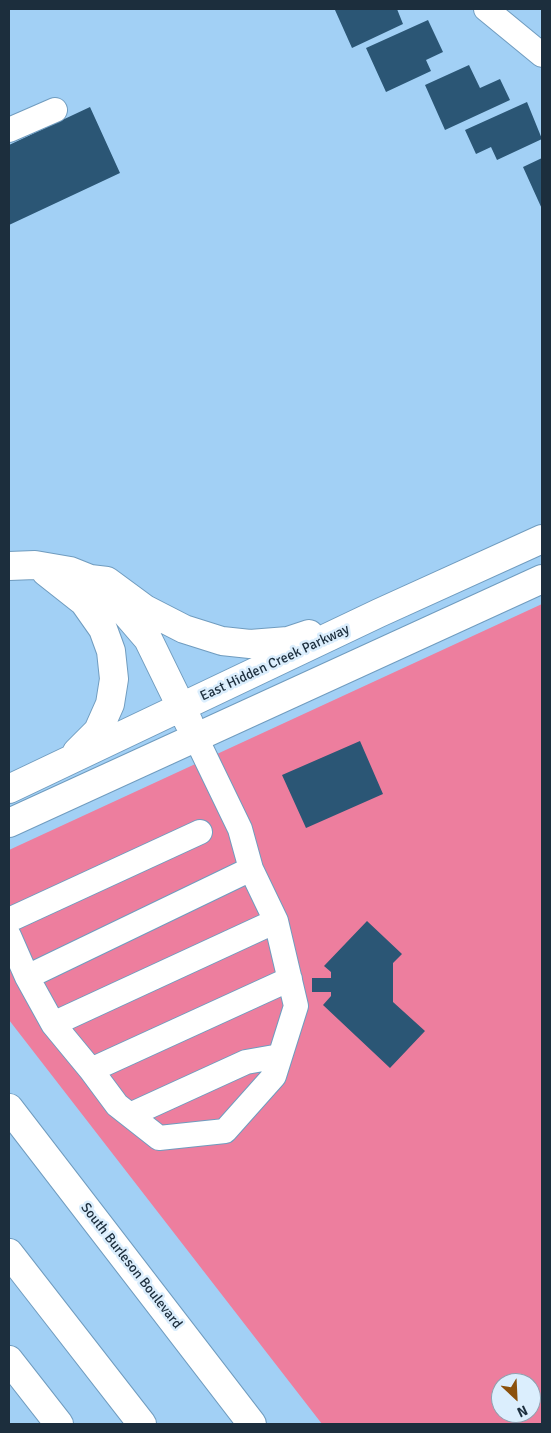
<!DOCTYPE html>
<style>
body{margin:0}
#map{position:relative;width:551px;height:1433px;overflow:hidden;background:#a2d0f5;font-family:Signika,sans-serif}
canvas{display:block}
.frame{position:absolute;inset:0;border:10px solid #1c2e3d;pointer-events:none}
.north{position:absolute;left:491px;top:1373px;width:50px;height:50px;box-sizing:border-box;background:#dbeefd;border:1px solid #8fa1b0;border-radius:50%;rotate:155deg;font-size:14px;font-weight:700;line-height:20px;text-align:center;color:#1c2e3d}
.north::after{content:'';display:block;margin:auto;width:18px;height:22px;background:#8b510c;clip-path:polygon(50% 0,100% 100%,50% 72%,0 100%)}
</style>
<div id="map">
<canvas width="551" height="1433"></canvas>
<div class="frame"></div>
<div class="north">N</div>
</div>
<script>
const ctx = document.querySelector('canvas').getContext('2d');
ctx.lineJoin = 'round';
function fillPath(path, color) { ctx.fillStyle = color; ctx.fill(path, 'evenodd'); }
const shape = rows => new Path2D(rows.map(r => 'M' + r).join(''));
function strokePath(path, color, width, dash) { ctx.strokeStyle = color; ctx.lineWidth = width; ctx.lineCap = dash ? 'butt' : 'round'; ctx.setLineDash(dash || []); ctx.stroke(path); }
function drawText(font, color, halo, rows, align = 'center') {
  ctx.font = font + ' Signika,sans-serif'; ctx.lineWidth = 5; ctx.setLineDash([]); ctx.textBaseline = 'middle'; ctx.strokeStyle = halo; ctx.fillStyle = color; for (const [text, x, y, turn = 0] of rows) {
    ctx.save(); ctx.translate(x, y); ctx.rotate((+turn || 0) * Math.PI / 180); ctx.textAlign = isNaN(turn) ? turn : align; if (halo) ctx.strokeText(text, 0, 0); ctx.fillText(text, 0, 0); ctx.restore();
  }
}
const green = shape([
 [542,604,542,1424,322,1424,9,1020,9,850],
 [501,1383,531,1383,531,1413,501,1413]
]);
const building = shape([
 [337,9,397,9,403,24,352,48,335,10],
 [428,20,443,52,426,60,431,71,386,92,366,48],
 [469,65,480,88,500,79,510,100,445,130,425,85],
 [527,102,542,139,497,160,491,147,476,154,465,130],
 [90,107,120,173,9,225,9,145],
 [542,158,542,209,523,167],
 [360,741,383,794,306,828,282,775],
 [367,921,402,954,393,963,393,1002,425,1031,390,1068,323,1005,331,996,331,992,312,992,312,978,331,978,331,972,324,966]
]);
const minor = shape([
 [486,9,542,55],
 [9,130,55,110],
 [9,920,200,832],
 [9,936,27,977,53,1024,91,1070,117,1105,159,1138,225,1131,274,1076,296,1006,276,921,251,869,240,829,196,738],
 [27,977,251,869],
 [53,1024,276,921],
 [91,1070,290,979],
 [130,1115,246,1062,280,1056]
]);
const major = shape([
 [9,566,35,565,70,571,90,579,117,603,148,639,189,723],
 [46,572,84,602,103,629,111,651,114,679,110,704,98,731,77,752],
 [90,579,107,581,145,609,184,629,222,641,250,644,288,641,309,634],
 [9,789,379,613,542,539],
 [9,823,542,579],
 [9,1108,252,1424]
]);
const highway = shape([
 [9,1253,142,1424],
 [9,1360,59,1424]
]);
const streetNames = [
 ["East Hidden Creek Parkway",275,663,-25],
 ["South Burleson Boulevard",131,1266,52]
];
fillPath(green, '#ed7e9e');
fillPath(building, '#2b5675');
strokePath(minor, '#709cbf', 26);
strokePath(major, '#709cbf', 30);
strokePath(highway, '#709cbf', 30);
strokePath(minor, '#fff', 24);
strokePath(major, '#fff', 28);
strokePath(highway, '#fff', 28);
drawText('14px', '#1c2e3d', '#dbeefd', streetNames);
</script>
